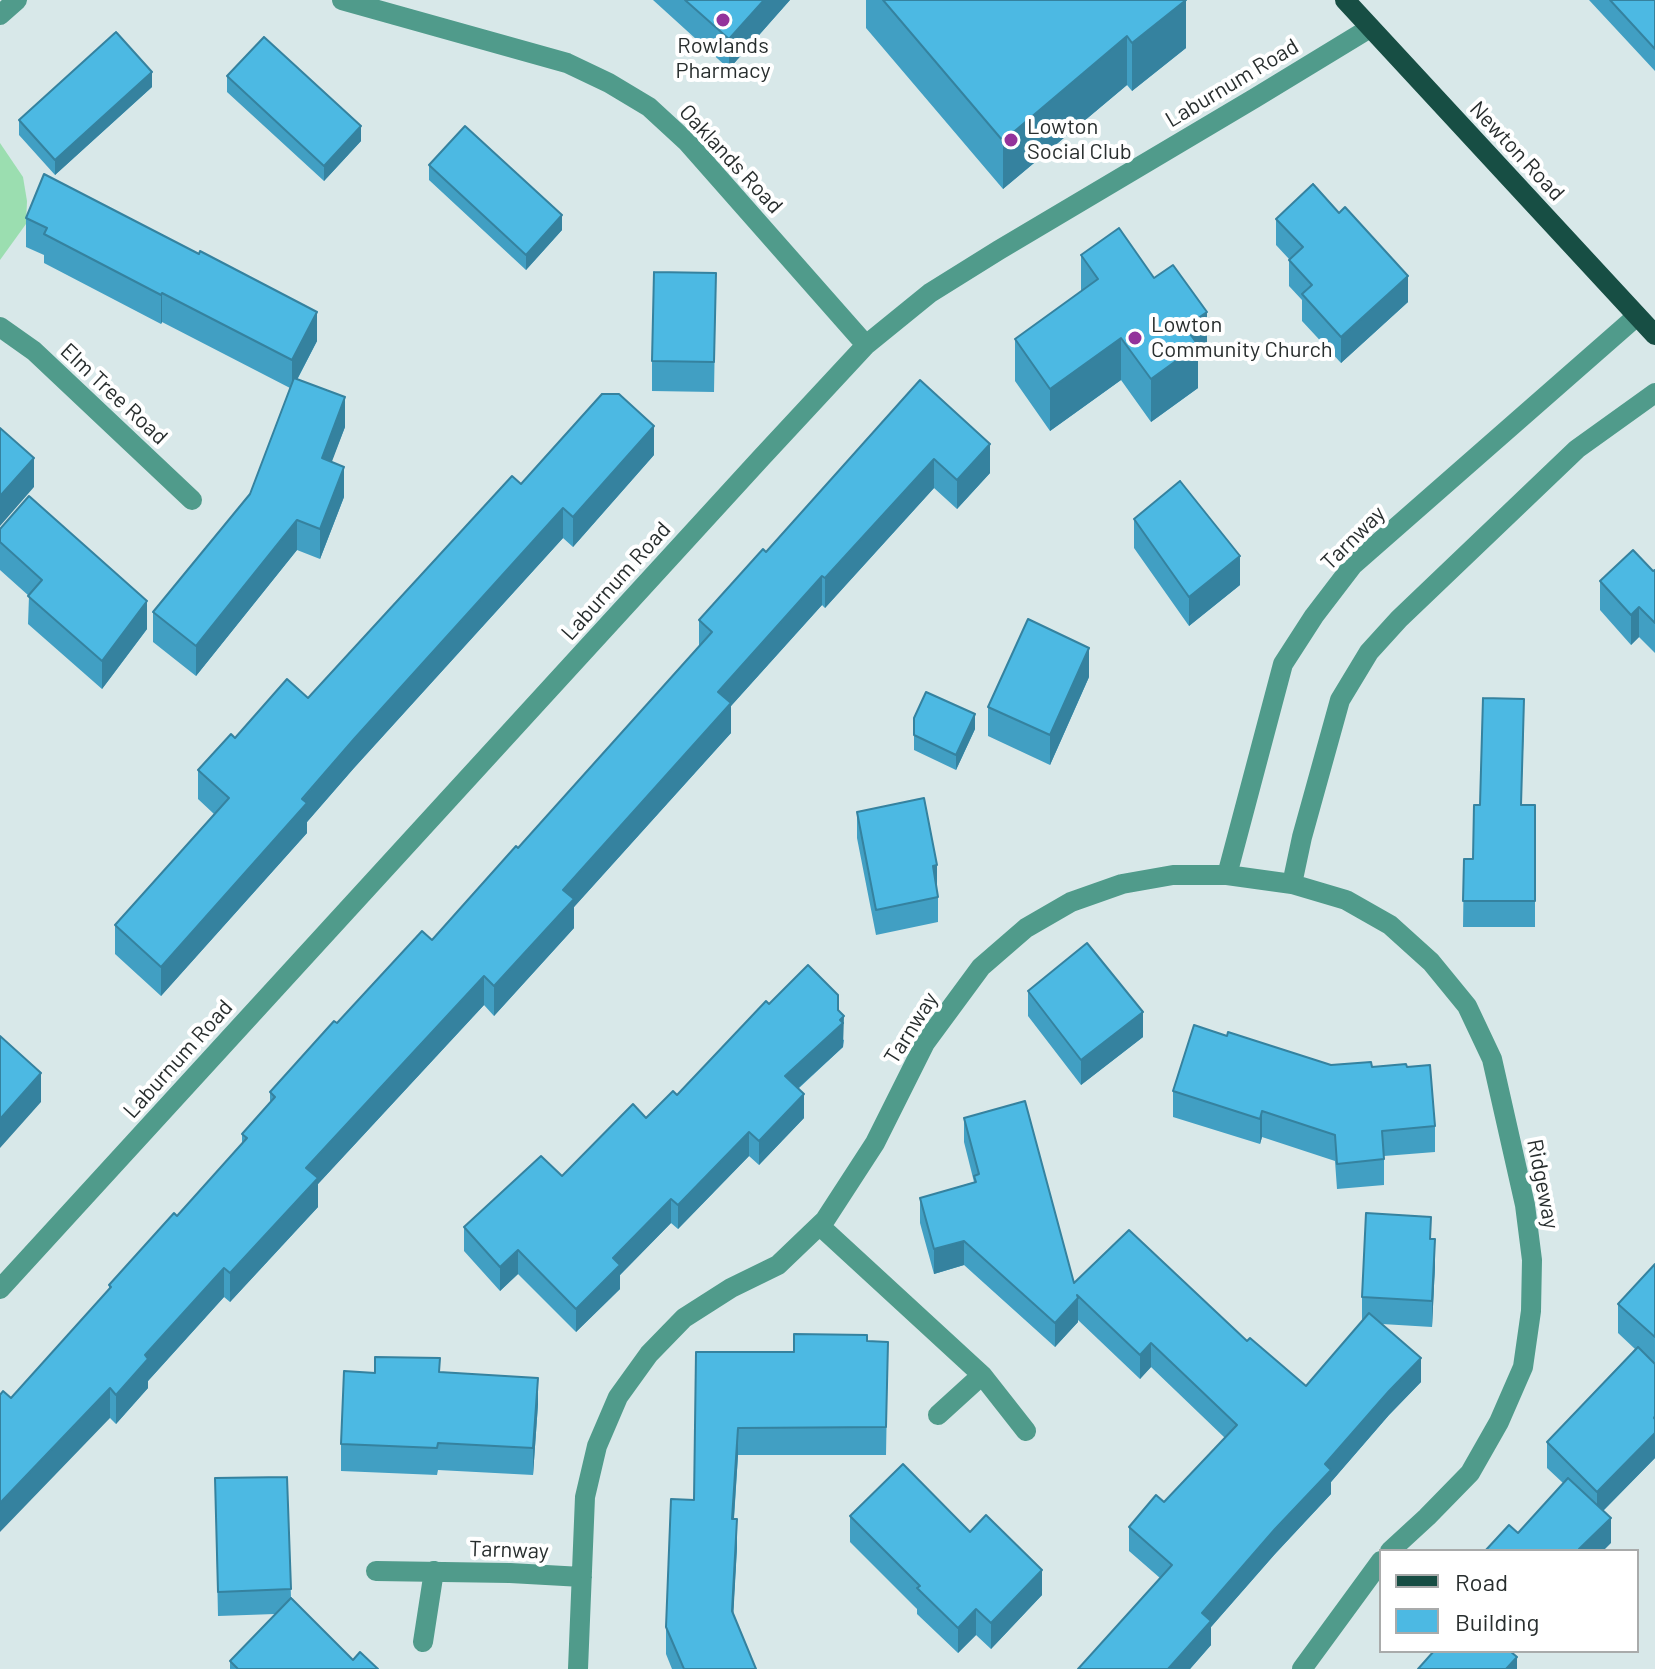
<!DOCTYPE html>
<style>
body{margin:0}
#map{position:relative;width:1655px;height:1669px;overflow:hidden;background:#d8e8e9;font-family:Barlow,sans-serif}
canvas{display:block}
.legend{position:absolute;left:1379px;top:1549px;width:260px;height:104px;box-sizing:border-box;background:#fff;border:2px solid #a9abab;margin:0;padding:10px 14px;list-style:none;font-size:24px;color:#282e2e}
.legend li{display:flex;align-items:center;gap:16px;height:40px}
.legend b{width:40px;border:2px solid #a9abab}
</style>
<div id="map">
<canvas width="1655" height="1669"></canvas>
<ul class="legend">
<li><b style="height:10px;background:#174e44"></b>Road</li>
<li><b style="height:22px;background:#4cb9e3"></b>Building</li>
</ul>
</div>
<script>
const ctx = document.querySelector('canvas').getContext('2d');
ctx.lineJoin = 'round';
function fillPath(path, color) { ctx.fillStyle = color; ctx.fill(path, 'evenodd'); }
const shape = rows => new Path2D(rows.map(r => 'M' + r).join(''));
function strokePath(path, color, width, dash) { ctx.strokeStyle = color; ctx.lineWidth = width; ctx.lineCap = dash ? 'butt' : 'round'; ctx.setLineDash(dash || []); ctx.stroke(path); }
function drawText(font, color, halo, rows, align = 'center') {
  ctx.font = font + ' Barlow,sans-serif'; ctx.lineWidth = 8; ctx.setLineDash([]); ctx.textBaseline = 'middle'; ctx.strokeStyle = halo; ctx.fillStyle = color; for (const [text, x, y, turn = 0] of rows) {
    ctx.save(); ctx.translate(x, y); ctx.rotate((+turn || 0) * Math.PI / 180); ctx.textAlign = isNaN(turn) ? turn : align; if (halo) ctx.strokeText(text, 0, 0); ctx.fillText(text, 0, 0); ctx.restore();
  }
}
const green = shape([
 [0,143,23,177,27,201,26,224,0,260]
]);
const minor = shape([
 [342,0,567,63,609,83,649,107,687,142,866,345],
 [0,15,17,0],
 [0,327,34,351,192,500],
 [1227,875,1283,664,1314,616,1353,565,1637,316],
 [1292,884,1302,837,1340,700,1369,652,1399,619,1577,449,1655,393],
 [820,1226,982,1375,1026,1431],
 [0,1289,761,458,866,345,930,293,999,250,1255,98,1370,28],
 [938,1415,982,1375],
 [376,1571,510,1573,582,1577],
 [423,1642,434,1571],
 [578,1669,585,1497,597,1446,618,1397,649,1354,684,1318,731,1288,778,1265,825,1220,875,1143,925,1043,981,967,1026,928,1071,902,1122,884,1173,875,1227,875,1292,884,1346,900,1390,925,1431,962,1467,1006,1492,1059,1525,1205,1532,1260,1531,1311,1523,1367,1499,1422,1470,1473,1427,1517,1390,1551],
 [1302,1669,1381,1561]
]);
const major = shape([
 [1345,0,1655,335]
]);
const wall = shape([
 [653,0,790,0,729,69],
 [866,0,1186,0,1186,48,1132,91,1127,85,1003,189,866,28],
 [1589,0,1655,0,1655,71],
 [227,76,361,141,324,181,227,92],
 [152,87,55,175,19,135,19,120],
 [429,165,562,230,526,270,429,180],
 [26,218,317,341,297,380,345,427,331,462,344,497,320,559,297,550,196,676,153,642,153,612,250,494,290,388,162,322,161,324,44,263,44,255,26,247],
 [1276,219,1408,302,1341,363,1302,321,1302,300,1289,286,1289,259,1276,245],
 [1081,255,1207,354,1198,360,1198,388,1151,422,1121,380,1050,431,1015,381,1015,339,1081,292],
 [716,273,714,392,652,391,652,361],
 [920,380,990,473,957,509,934,488,825,608,822,605,731,706,731,733,574,907,574,928,494,1016,484,1005,318,1184,318,1207,230,1302,224,1297,148,1381,148,1388,116,1424,110,1418,11,1398,109,1289,109,1285,177,1216,242,1144,242,1134,270,1103,270,1092,337,1023,432,940,518,848,699,647,699,620,766,552],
 [654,455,573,547,563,538,354,768,307,822,307,833,161,996,115,954,115,925,214,814,198,799,198,770,235,738,308,698,521,484],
 [1134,519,1240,585,1189,626,1134,548],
 [0,529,147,629,102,689,28,624,29,596,0,570],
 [1655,570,1655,653,1639,637,1631,645,1600,610,1600,581,1653,571],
 [1089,677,1050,765,988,736,988,707],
 [914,718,975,729,956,770,914,750],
 [1524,725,1521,805,1535,805,1535,927,1463,927,1464,859,1473,859,1480,805],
 [857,812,937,890,938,897,938,922,876,935,857,838],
 [1028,991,1143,1037,1081,1085,1028,1016],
 [769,1004,844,1040,843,1047,798,1089,804,1118,759,1165,749,1156,678,1229,671,1223,620,1275,620,1289,576,1332,518,1274,500,1291,464,1251,464,1227,562,1176,677,1095],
 [1331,1065,1407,1067,1435,1126,1435,1152,1384,1156,1384,1185,1337,1189,1335,1161,1262,1137,1260,1144,1173,1117,1173,1091],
 [964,1118,1074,1283,1247,1341,1306,1386,1362,1321,1362,1297,1431,1239,1435,1265,1432,1327,1382,1324,1421,1382,1389,1415,1331,1482,1331,1494,1275,1554,1211,1627,1211,1645,1190,1669,1078,1669,1160,1578,1129,1551,1129,1527,1164,1502,1225,1438,1151,1367,1140,1379,1078,1320,1078,1322,1055,1347,964,1265,934,1274,920,1223,920,1198,974,1182,964,1142],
 [1655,1264,1655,1458,1603,1511,1611,1543,1518,1533,1563,1483,1547,1468,1547,1442,1635,1349,1618,1333,1618,1304],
 [867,1341,888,1342,886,1455,738,1455,734,1519,737,1547,733,1614,756,1669,672,1669,666,1654,666,1627,694,1500,696,1352,794,1352],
 [440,1372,538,1404,533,1475,438,1470,437,1475,341,1471,341,1444,375,1373],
 [287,1477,291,1598,353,1660,378,1669,230,1669,230,1661,275,1614,218,1616,215,1478],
 [850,1516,970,1532,1042,1595,991,1649,976,1635,958,1653,917,1614,917,1609,850,1542]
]);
const shadedWall = shape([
 [764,0,790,0,729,69,729,39],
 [1186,0,1186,48,1132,91,1132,43],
 [1127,36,1127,85,1003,189,1003,141],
 [152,72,152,87,55,175,55,160],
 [361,126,361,141,324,181,324,166],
 [562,215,562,230,526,270,526,255],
 [1408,276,1408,302,1341,363,1341,337],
 [162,293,162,322,161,324,161,295],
 [317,312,317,341,292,389,292,360],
 [1207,312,1207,354,1198,360,1198,388,1151,422,1151,379,1185,327],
 [1121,338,1121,380,1050,431,1050,389],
 [345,397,345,427,322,488,322,458],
 [654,426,654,455,573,547,573,517],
 [990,444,990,473,957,509,957,480],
 [34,458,34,487,0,526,0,496],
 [934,459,934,488,825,608,825,578],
 [344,467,344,497,320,559,320,529],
 [563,508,563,538,354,768,307,822,307,833,161,996,161,967,354,739],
 [297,520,297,550,196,676,196,646],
 [1240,556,1240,585,1189,626,1189,597],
 [822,576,822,605,731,706,731,733,574,907,574,928,494,1016,494,986,563,890,718,692],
 [147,601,147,629,102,689,102,661],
 [1639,607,1639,637,1631,645,1631,615],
 [1089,648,1089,677,1050,765,1050,735],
 [975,714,975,729,956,770,956,755],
 [937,865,937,891,933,866],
 [484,976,484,1005,318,1184,318,1207,230,1302,230,1273,306,1168],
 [1143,1012,1143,1037,1081,1085,1081,1060],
 [844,1016,843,1047,785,1100,785,1076],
 [41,1073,41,1102,0,1148,0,1119],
 [804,1094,804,1118,759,1165,759,1141],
 [1262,1111,1262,1137,1260,1144,1260,1119],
 [749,1132,749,1156,678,1229,678,1205],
 [671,1199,671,1223,620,1275,620,1289,576,1332,576,1309,613,1258],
 [1435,1239,1435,1265,1432,1327,1432,1301],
 [964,1241,964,1265,934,1274,934,1249],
 [518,1250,518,1274,500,1291,500,1267],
 [224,1268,224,1297,148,1381,148,1388,116,1424,116,1395,145,1355],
 [1078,1298,1078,1322,1055,1347,1055,1323],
 [1151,1343,1151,1367,1140,1379,1140,1355],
 [1421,1358,1421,1382,1389,1415,1331,1482,1331,1494,1275,1554,1211,1627,1211,1645,1190,1669,1168,1669,1202,1613,1325,1464,1389,1391],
 [538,1378,538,1404,533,1475,533,1448],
 [110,1388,110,1418,0,1532,0,1503],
 [1655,1416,1655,1458,1597,1517,1597,1492],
 [738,1428,738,1455,732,1546,732,1519],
 [1611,1518,1611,1543,1603,1551,1579,1551,1579,1549],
 [737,1519,737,1547,732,1639,732,1611],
 [1042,1570,1042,1595,991,1649,991,1623],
 [976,1609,976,1635,958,1653,958,1628],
 [1517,1657,1517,1669,1506,1669]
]);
const building = shape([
 [685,0,764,0,729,39,685,0],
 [883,0,1186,0,1132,43,1127,36,1003,141,883,0],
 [1610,0,1655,0,1655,49,1610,0],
 [116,32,152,72,55,160,19,120,116,32],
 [264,37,361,126,324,166,227,76,264,37],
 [465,126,562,215,526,255,429,165,465,126],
 [44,174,199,254,200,251,317,312,292,360,162,293,161,295,44,234,47,228,26,218,44,174],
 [1313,184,1339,213,1345,207,1408,276,1341,337,1302,294,1312,285,1289,260,1303,247,1276,219,1313,184],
 [1119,228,1154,278,1173,265,1207,312,1185,327,1198,345,1151,379,1121,338,1050,389,1015,339,1098,279,1081,255,1119,228],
 [654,272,716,273,714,362,652,361,654,272],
 [294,378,345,397,322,458,344,467,320,529,297,520,196,646,153,612,250,494,294,378],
 [920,380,990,444,957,480,934,459,825,578,822,576,718,692,731,703,563,890,574,899,494,986,484,976,306,1168,318,1178,230,1273,224,1268,145,1355,148,1359,116,1395,110,1388,0,1503,0,1395,3,1391,11,1398,111,1287,109,1285,174,1213,177,1216,247,1138,242,1134,275,1097,270,1092,334,1021,337,1023,422,931,432,940,516,846,518,848,712,632,699,620,763,549,766,552,920,380],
 [602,394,619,394,654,426,573,517,563,508,354,739,302,799,307,803,161,967,115,925,229,798,198,770,231,734,235,738,287,679,308,698,512,476,521,484,602,394],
 [0,428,34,458,0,496,0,428],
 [1180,481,1240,556,1189,597,1134,519,1180,481],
 [29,496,147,601,102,661,28,596,42,580,0,542,0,529,29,496],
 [1633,550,1653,571,1655,570,1655,623,1639,607,1631,615,1600,581,1633,550],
 [1028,619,1089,648,1050,735,988,707,1028,619],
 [926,692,975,714,956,755,914,735,914,718,926,692],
 [1483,698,1524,699,1521,805,1535,805,1535,901,1463,901,1464,859,1473,859,1474,805,1480,805,1483,698],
 [924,798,937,865,933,866,938,897,876,910,857,812,924,798],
 [1087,943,1143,1012,1081,1060,1028,991,1087,943],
 [808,965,838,995,838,1010,844,1016,840,1020,843,1023,785,1076,804,1094,759,1141,749,1132,678,1205,671,1199,613,1258,620,1265,576,1309,518,1250,500,1267,464,1227,541,1156,562,1176,633,1104,646,1118,673,1091,677,1095,766,1001,769,1004,808,965],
 [1194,1025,1227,1036,1228,1032,1331,1065,1371,1062,1372,1067,1406,1064,1407,1067,1430,1065,1435,1126,1382,1131,1384,1159,1337,1164,1335,1135,1262,1111,1260,1119,1173,1091,1194,1025],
 [0,1036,41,1073,0,1119,0,1036],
 [1025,1101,1074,1283,1129,1230,1247,1341,1250,1338,1306,1386,1369,1313,1421,1358,1389,1391,1325,1464,1331,1470,1275,1529,1202,1613,1211,1621,1168,1669,1078,1669,1172,1565,1129,1527,1156,1495,1164,1502,1237,1425,1151,1343,1140,1355,1077,1295,1078,1298,1055,1323,964,1241,934,1249,920,1198,976,1182,974,1176,979,1174,964,1118,1025,1101],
 [1366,1213,1431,1217,1430,1239,1435,1239,1432,1301,1362,1297,1366,1213],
 [1655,1264,1655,1337,1618,1304,1655,1264],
 [794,1334,867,1335,867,1341,888,1342,886,1427,738,1428,732,1519,737,1519,732,1611,756,1669,684,1669,666,1627,671,1499,694,1500,696,1352,794,1352,794,1334],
 [1638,1347,1655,1364,1655,1416,1654,1418,1655,1419,1655,1433,1597,1492,1547,1442,1638,1347],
 [375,1357,440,1358,439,1372,538,1378,533,1448,438,1443,437,1448,341,1444,344,1371,375,1373,375,1357],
 [903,1464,970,1532,986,1515,1042,1570,991,1623,976,1609,958,1628,917,1588,920,1586,850,1516,903,1464],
 [287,1477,291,1589,218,1592,215,1478,287,1477],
 [1568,1478,1611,1518,1579,1549,1582,1551,1485,1551,1509,1525,1518,1533,1568,1478],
 [291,1598,353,1660,360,1652,378,1669,238,1669,230,1661,291,1598],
 [1434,1651,1510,1651,1517,1657,1506,1669,1418,1669,1434,1651]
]);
const markers = [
 [723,20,8,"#93339b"],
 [1011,140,8,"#93339b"],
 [1135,338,8,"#93339b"]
];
const poiNames = [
 ["Rowlands",723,46,"center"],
 ["Pharmacy",723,71,"center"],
 ["Lowton",1027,127],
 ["Social Club",1027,152],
 ["Lowton",1151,325],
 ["Community Church",1151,350]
];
const streetNames = [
 ["Laburnum Road",1232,83,-31],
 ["Newton Road",1517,151,47],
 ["Oaklands Road",731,159,47],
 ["Elm Tree Road",114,394,43],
 ["Tarnway",1353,538,-45],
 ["Laburnum Road",616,581,-48],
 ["Tarnway",911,1028,-58],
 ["Laburnum Road",178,1059,-48],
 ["Ridgeway",1543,1184,79],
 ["Tarnway",509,1550,2]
];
fillPath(green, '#9bdeb0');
strokePath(minor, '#509b8b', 20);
strokePath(major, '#174e44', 20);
fillPath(wall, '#419fc3');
fillPath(shadedWall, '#35829f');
fillPath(building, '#4cb9e3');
strokePath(building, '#35829f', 2);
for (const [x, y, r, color] of markers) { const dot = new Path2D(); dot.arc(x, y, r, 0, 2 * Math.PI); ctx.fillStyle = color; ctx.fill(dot); strokePath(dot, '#fff', 3); }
drawText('22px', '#282e2e', '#fff', poiNames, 'left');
drawText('22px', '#282e2e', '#fff', streetNames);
</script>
